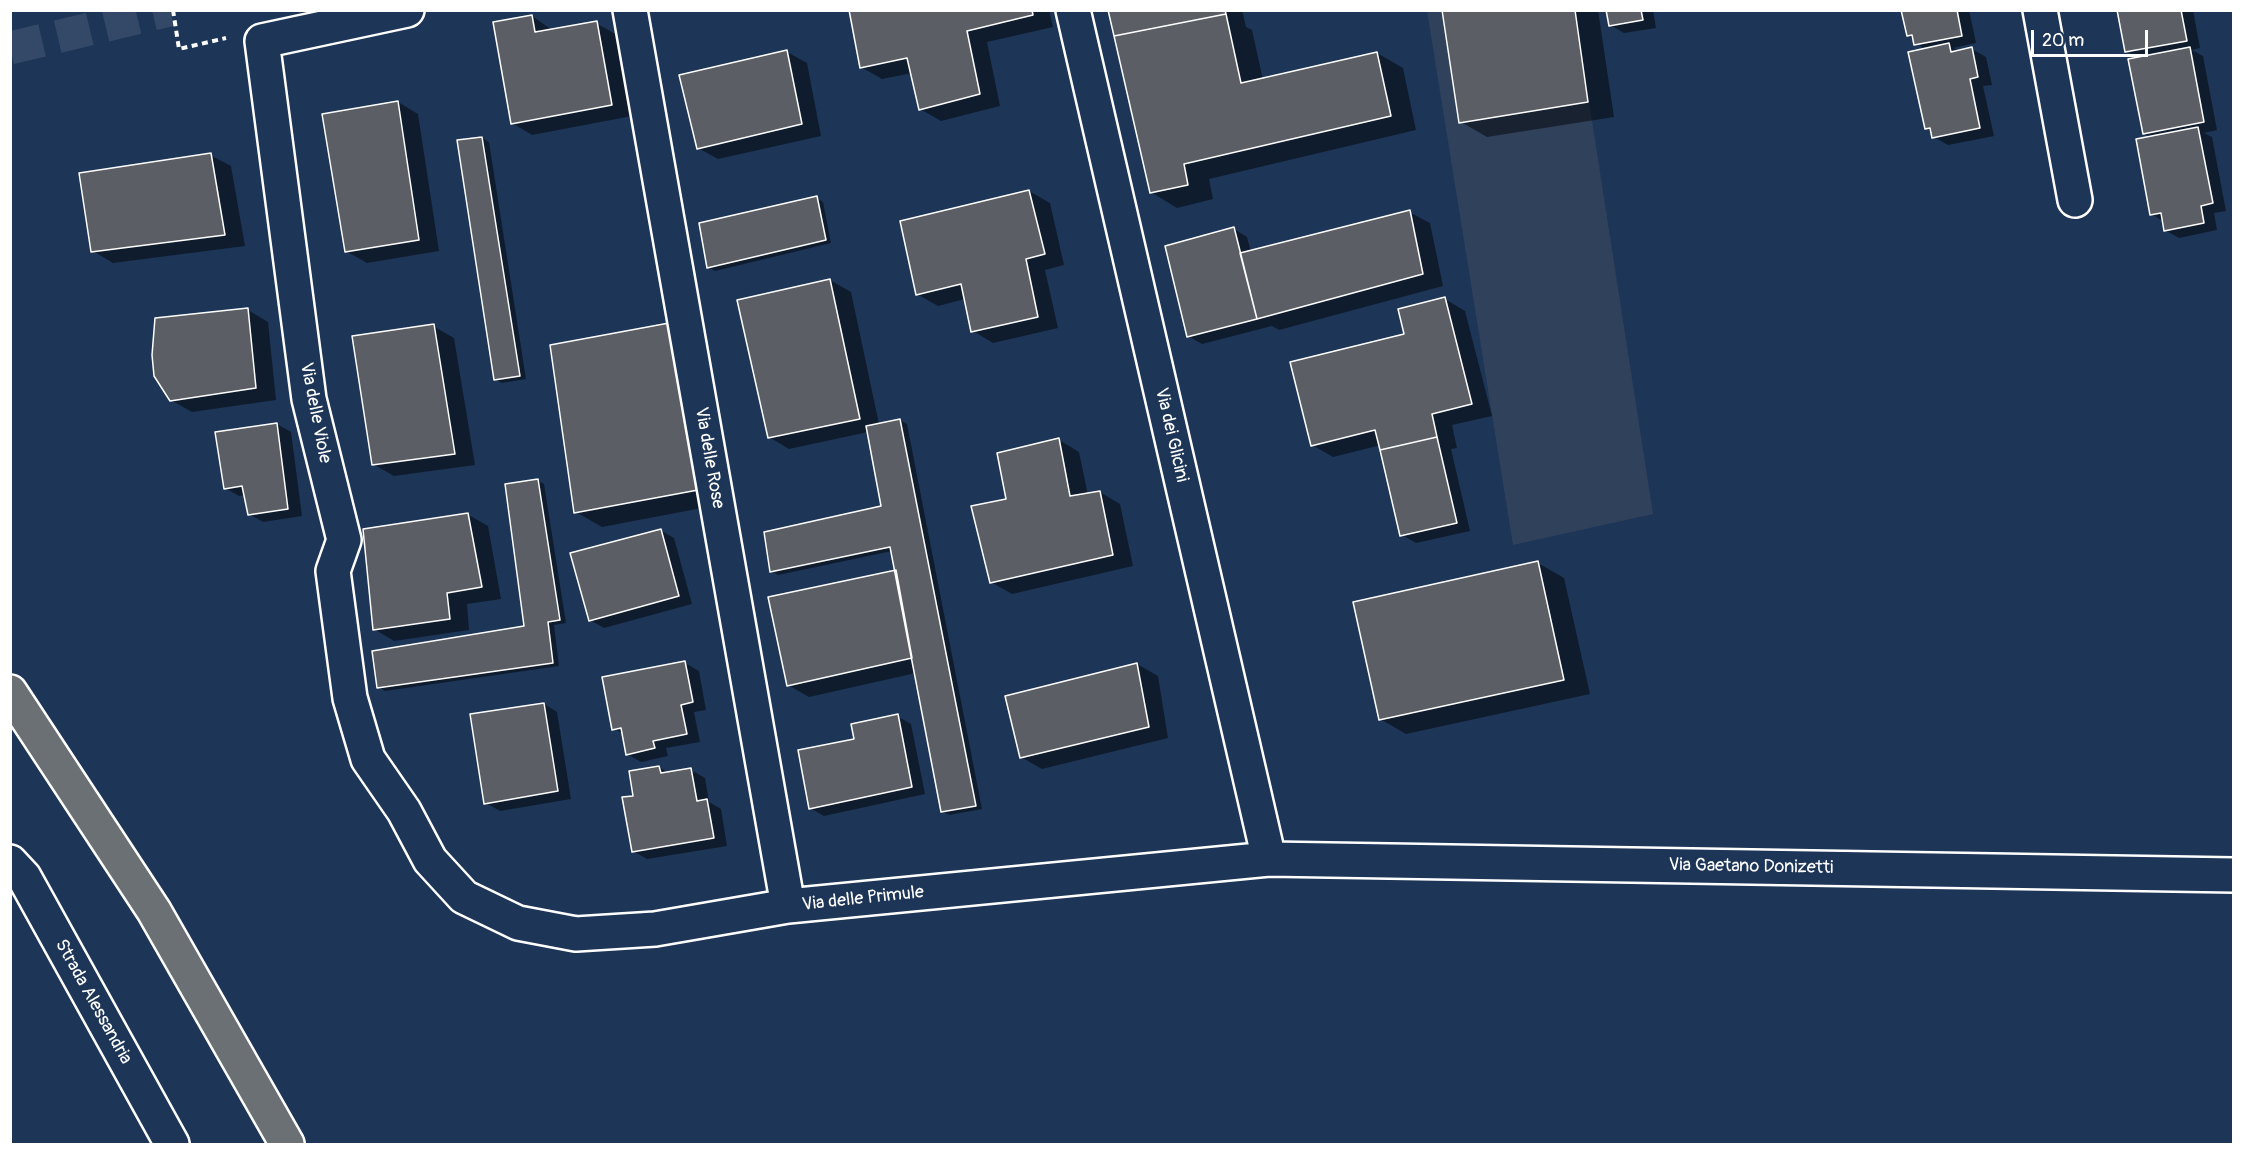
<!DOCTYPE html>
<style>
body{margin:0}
#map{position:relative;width:2244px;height:1155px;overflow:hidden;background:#1d3557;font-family:Pangolin,sans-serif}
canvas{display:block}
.frame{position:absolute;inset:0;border:12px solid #fff;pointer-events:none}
.scale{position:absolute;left:2031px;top:30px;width:117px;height:27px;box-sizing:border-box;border:3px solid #fff;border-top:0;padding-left:8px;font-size:18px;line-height:21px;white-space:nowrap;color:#fff;-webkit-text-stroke:4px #1d3557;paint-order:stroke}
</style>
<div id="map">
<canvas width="2244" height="1155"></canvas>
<div class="frame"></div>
<div class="scale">20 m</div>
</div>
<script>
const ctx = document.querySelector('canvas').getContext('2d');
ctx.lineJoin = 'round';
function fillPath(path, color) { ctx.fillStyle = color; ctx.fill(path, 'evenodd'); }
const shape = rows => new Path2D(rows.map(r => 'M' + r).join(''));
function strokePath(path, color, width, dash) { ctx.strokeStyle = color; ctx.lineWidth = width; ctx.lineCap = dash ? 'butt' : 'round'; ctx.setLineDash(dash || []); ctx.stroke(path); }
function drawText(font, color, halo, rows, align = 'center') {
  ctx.font = font + ' Pangolin,sans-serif'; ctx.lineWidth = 5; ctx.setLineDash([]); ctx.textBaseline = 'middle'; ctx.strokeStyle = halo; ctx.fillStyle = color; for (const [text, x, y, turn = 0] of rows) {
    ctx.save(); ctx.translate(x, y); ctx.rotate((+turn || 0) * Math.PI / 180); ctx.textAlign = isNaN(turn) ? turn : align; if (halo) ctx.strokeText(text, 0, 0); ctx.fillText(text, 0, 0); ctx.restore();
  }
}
const built = shape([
 [1427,11,1575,11,1653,514,1513,545]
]);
const shadow = shape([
 [850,10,1049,10,1053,27,987,42,1000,106,941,121,920,109,912,73,882,79,861,67],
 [1109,10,1242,10,1246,27,1252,30,1263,80,1377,53,1403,68,1416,130,1209,179,1213,199,1177,208,1151,192],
 [1444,10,1598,10,1614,117,1487,137,1461,122],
 [1608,10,1653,10,1656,28,1624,33,1610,25],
 [1903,10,1969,10,1976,43,1953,48,1960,51,1972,49,1986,57,1992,85,1983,86,1994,136,1948,145,1934,137,1932,131,1926,128,1925,50,1908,35],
 [2119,10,2193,10,2200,48,2192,50,2203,56,2217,130,2204,133,2212,137,2226,211,2214,213,2217,230,2179,238,2165,230,2164,222,2152,214,2151,138,2144,133,2138,58,2127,51],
 [532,16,552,30,596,23,617,35,632,116,532,135,512,123],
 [787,52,807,63,821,136,718,159,698,148],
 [398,102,418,114,439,251,367,263,346,251],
 [482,138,489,142,526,379,502,383,495,379],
 [210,155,231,166,245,246,113,263,93,251],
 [1029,191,1050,203,1064,265,1045,270,1058,328,993,343,973,331,965,299,938,306,917,294],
 [817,198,823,202,831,243,715,271,708,267],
 [1409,212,1430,223,1443,286,1279,330,1272,326,1202,344,1188,336,1234,229,1247,237,1251,252],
 [830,280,851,292,879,424,900,420,907,424,982,809,949,815,943,811,916,673,809,697,788,685,896,571,892,551,778,575,772,571,883,507,868,432,789,449,769,437],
 [1445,299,1465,311,1492,416,1452,425,1457,448,1451,449,1470,531,1416,543,1402,535,1381,445,1333,457,1312,445,1406,335],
 [248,310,268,322,276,400,192,412,171,400],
 [433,326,454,338,475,465,394,476,373,464],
 [551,346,723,504,602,527,576,512],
 [277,424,291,432,302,516,263,522,249,514,245,495,239,496,225,488],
 [1059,440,1079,452,1088,495,1100,492,1120,504,1133,566,1012,594,991,582,1007,500],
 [537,480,544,484,566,623,554,625,559,666,385,691,379,687,526,627],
 [467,514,488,526,501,599,467,604,469,630,394,641,374,629],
 [660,530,674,538,692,604,604,628,590,620],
 [1538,563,1564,578,1590,694,1406,734,1380,719],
 [685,663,699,671,706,710,694,712,700,742,666,748,668,756,641,762,627,754,624,734,614,729],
 [1137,664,1158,676,1168,738,1042,769,1021,757],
 [544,704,557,712,571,799,500,811,486,803],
 [897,716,911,724,925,794,824,816,810,808],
 [659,767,669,773,691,770,705,778,709,802,721,809,727,846,647,859,633,851,635,797]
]);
const building = shape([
 [849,10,1032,10,1033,15,967,31,980,94,919,110,907,58,860,68,849,10],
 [1108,10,1225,10,1226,14,1114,36,1108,10],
 [1442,10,1575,10,1588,102,1459,123,1442,10],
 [1606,10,1641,10,1643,20,1609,26,1606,10],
 [1901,10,1957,10,1962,36,1914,45,1912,35,1907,36,1901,10],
 [2117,10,2181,10,2187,41,2125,52,2117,10],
 [1226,14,1241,83,1377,52,1391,116,1184,164,1188,185,1150,193,1114,36,1226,14],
 [532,15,535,32,597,21,612,105,511,124,493,22,532,15],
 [1949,43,1951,52,1972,47,1978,77,1970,79,1980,128,1932,138,1930,128,1925,129,1908,52,1949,43],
 [2190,47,2204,122,2143,134,2128,59,2190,47],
 [787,50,802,124,697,149,679,75,787,50],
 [398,101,419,240,345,252,322,114,398,101],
 [2198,127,2213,203,2201,206,2204,223,2164,231,2161,213,2150,215,2136,139,2198,127],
 [482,137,520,376,494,380,457,140,482,137],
 [211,153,225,235,91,252,79,173,211,153],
 [1029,190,1045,254,1026,259,1038,317,971,332,961,284,916,295,900,221,1029,190],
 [817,196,826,240,707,268,699,223,817,196],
 [1410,210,1423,274,1257,319,1240,253,1410,210],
 [1234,227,1257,319,1187,337,1165,246,1234,227],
 [830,279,860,419,768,438,737,300,830,279],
 [1445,297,1472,404,1432,414,1437,437,1380,450,1375,430,1311,446,1290,362,1404,334,1398,309,1445,297],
 [248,308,256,388,170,401,154,376,152,355,155,318,248,308],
 [669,323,698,490,574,513,550,345,669,323],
 [434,324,455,454,372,465,352,336,434,324],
 [900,419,976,806,941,812,890,547,770,572,764,532,881,506,866,426,900,419],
 [277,423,288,509,248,515,242,486,224,489,215,432,277,423],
 [1437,437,1457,523,1400,536,1380,450,1437,437],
 [1059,438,1070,496,1100,491,1113,555,990,583,971,506,1006,499,997,453,1059,438],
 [538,479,560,620,548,622,553,663,377,688,372,651,524,626,505,484,538,479],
 [468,513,482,587,447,593,450,619,373,630,363,529,468,513],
 [661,529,679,596,589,621,570,553,661,529],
 [1538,561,1564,680,1379,720,1353,602,1538,561],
 [896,570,912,658,787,686,768,597,896,570],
 [685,661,693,702,681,705,687,734,653,741,655,748,626,755,621,728,612,730,602,677,685,661],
 [1137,663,1149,727,1020,758,1005,696,1137,663],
 [544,703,558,791,484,804,470,714,544,703],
 [898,714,912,787,809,809,798,750,854,739,851,724,898,714],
 [659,766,661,773,691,768,697,801,707,799,714,838,632,852,622,797,633,796,629,771,659,766]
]);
const primaryTunnel = shape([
 [10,48,170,10]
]);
const path = shape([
 [173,10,179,49,226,38]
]);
const street = shape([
 [407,10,262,41,309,399,344,540,333,571,350,698,368,759,404,811,430,860,464,897,518,923,576,934,655,929,788,906,1269,859,2234,875],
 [630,10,788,906],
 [1073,10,1269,859],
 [2040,10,2075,200],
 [10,862,24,877,172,1144]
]);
const highway = shape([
 [10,692,154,911,287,1144]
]);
const streetNames = [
 ["Via delle Viole",315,413,79],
 ["Via dei Glicini",1171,435,77],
 ["Via delle Rose",709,458,80],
 ["Via Gaetano Donizetti",1751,867,1],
 ["Via delle Primule",863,899,-6],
 ["Strada Alessandria",93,1002,61]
];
fillPath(built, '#30415c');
fillPath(shadow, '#0007');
fillPath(building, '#5c5e66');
strokePath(building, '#fff', 1.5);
strokePath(primaryTunnel, '#344968', 33, [33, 16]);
strokePath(street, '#fff', 38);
strokePath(highway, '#fff', 38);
strokePath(path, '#fff', 4, [6, 4.5]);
strokePath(street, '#1d3557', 33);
strokePath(highway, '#6a7074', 33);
drawText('18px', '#fff', '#1d3557', streetNames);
</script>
